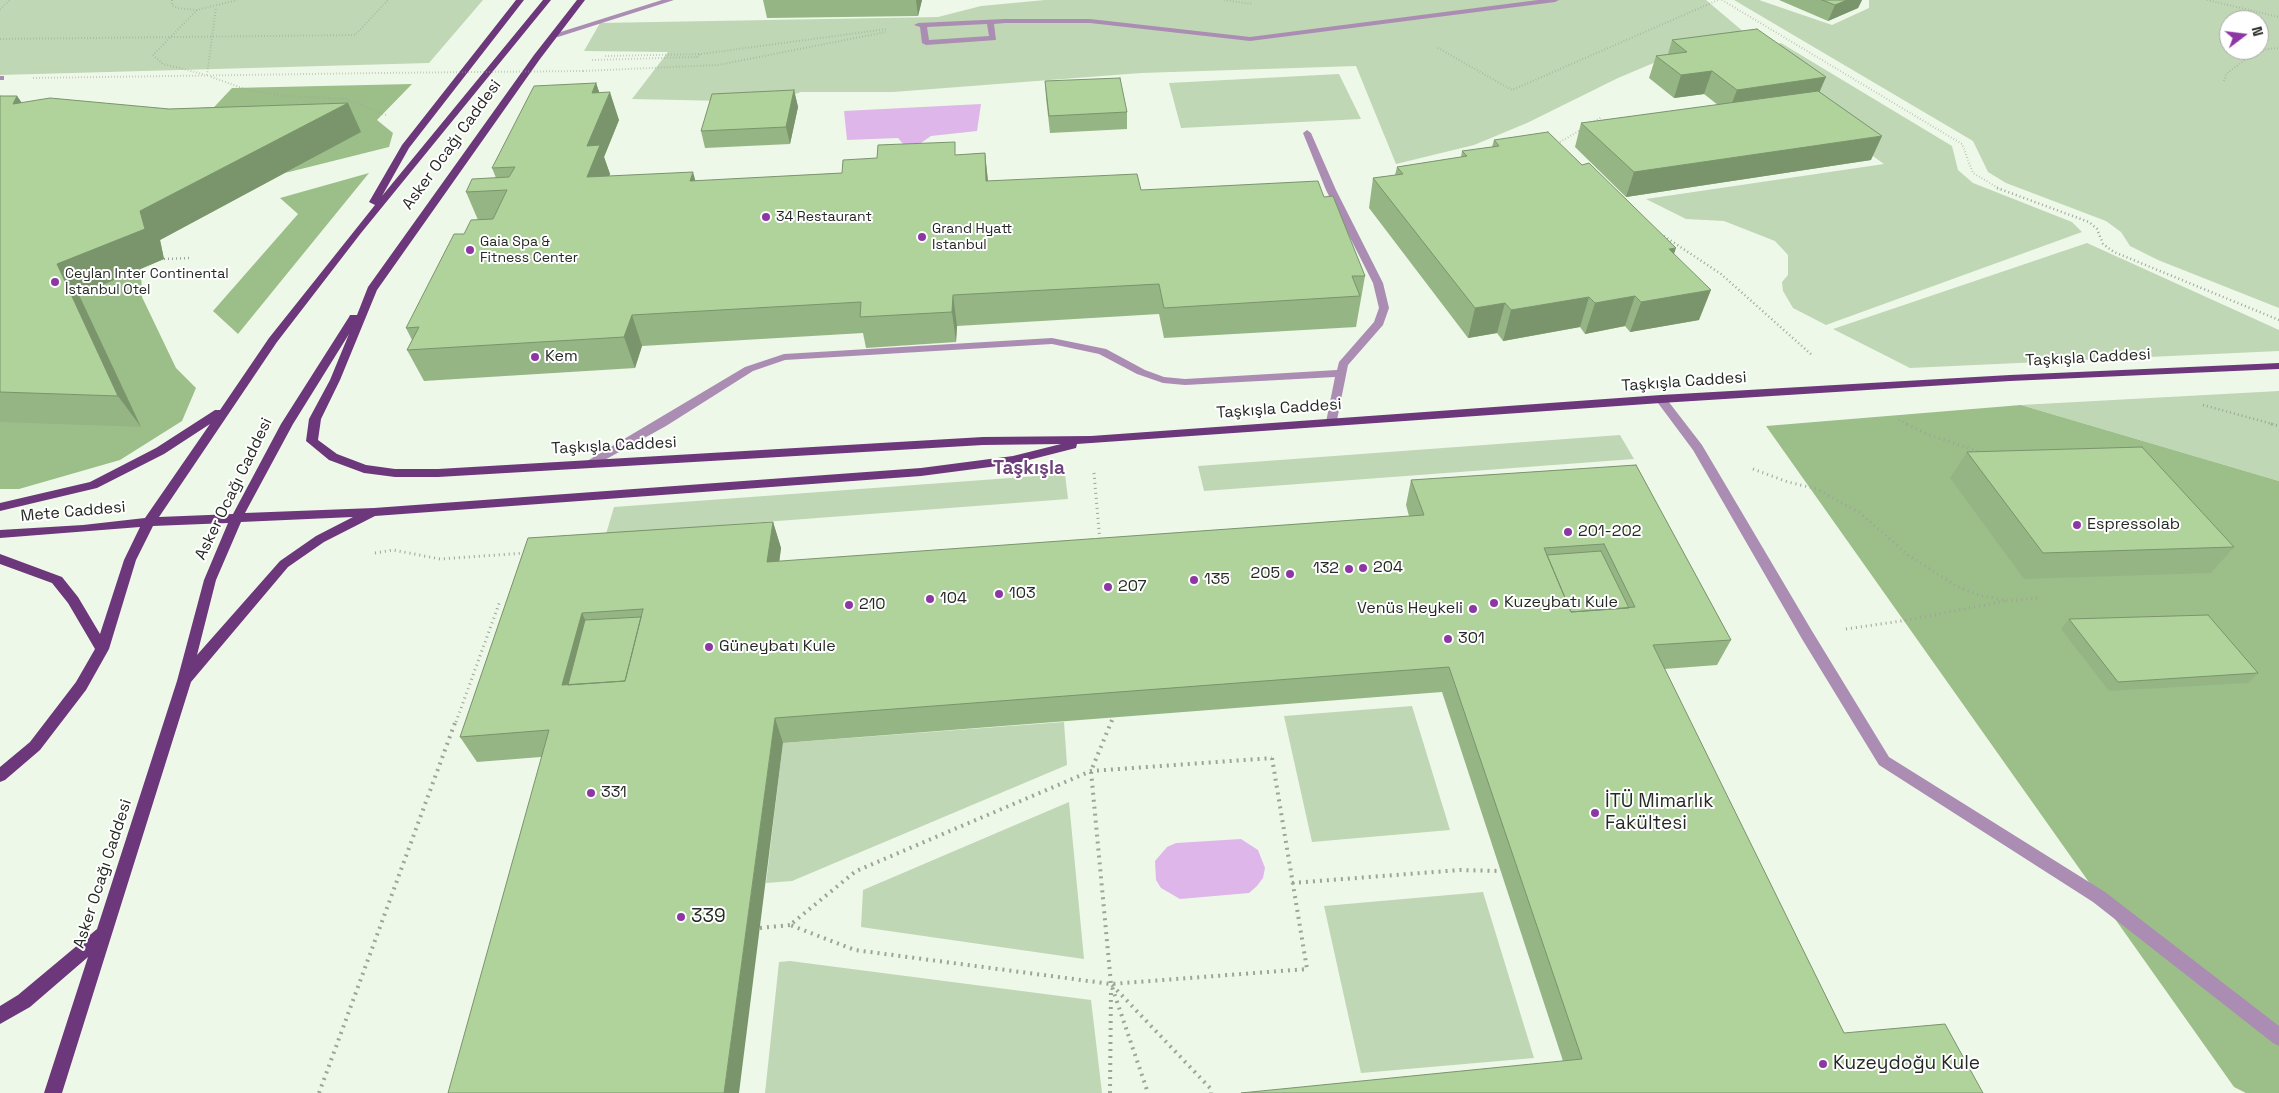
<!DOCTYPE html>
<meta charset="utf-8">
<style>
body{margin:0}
#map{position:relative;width:2279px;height:1093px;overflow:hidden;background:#eef8e9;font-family:"Space Grotesk",sans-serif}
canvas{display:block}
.north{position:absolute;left:2219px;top:10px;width:50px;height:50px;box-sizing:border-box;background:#fff;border:1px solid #a8a9a7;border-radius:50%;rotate:75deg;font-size:14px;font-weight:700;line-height:20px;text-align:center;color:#252923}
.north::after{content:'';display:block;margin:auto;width:18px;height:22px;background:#8d37a4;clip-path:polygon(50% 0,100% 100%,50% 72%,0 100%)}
</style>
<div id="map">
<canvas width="2279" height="1093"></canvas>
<div class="north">N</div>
</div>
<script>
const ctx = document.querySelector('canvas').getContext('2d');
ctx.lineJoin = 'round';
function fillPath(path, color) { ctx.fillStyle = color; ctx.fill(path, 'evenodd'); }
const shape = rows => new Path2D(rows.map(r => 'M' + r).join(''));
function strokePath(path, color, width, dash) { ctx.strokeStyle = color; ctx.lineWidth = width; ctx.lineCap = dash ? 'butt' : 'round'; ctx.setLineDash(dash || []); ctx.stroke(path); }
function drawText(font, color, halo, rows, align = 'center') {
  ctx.font = font + ' "Space Grotesk",sans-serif'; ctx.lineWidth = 4; ctx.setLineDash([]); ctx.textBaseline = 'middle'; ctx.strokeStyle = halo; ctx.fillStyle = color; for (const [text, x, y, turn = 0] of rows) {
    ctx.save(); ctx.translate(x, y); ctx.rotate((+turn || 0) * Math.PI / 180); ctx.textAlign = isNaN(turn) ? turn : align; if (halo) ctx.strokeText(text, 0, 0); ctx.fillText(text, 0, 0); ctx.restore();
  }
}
const green = shape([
 [0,0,483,0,429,63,0,75],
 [1045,0,1706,0,1758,44,1682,51,1618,78,1527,123,1474,145,1396,164,1356,66,1141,73,893,92,801,92,772,102,632,99,668,52,584,51,600,23,938,17,981,6],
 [1734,0,1759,0,1832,25,1869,8,1869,0,2279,0,2279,308,2158,260,2130,246,2121,232,2106,221,2006,183,1988,172,1973,141],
 [2229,20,2259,20,2259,50,2229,50],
 [1781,43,1952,146,1958,170,1973,183,2072,222,2082,232,1826,325,1793,308,1783,291,1782,282,1788,275,1788,255,1775,241,1724,221,1686,219,1646,199,1884,164,1805,107,1749,52],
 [1339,74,1361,119,1181,128,1169,83],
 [2087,243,2279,330,2279,351,1910,368,1833,329],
 [2279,391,2279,481,2021,405],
 [1620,435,1634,459,1204,491,1198,466],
 [1065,474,1068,499,606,534,614,507],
 [1412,706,1450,830,1312,842,1284,716],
 [1064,722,1067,765,792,881,766,883,783,743],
 [1069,802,1084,959,861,927,863,890],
 [1483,892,1534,1058,1361,1073,1324,906],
 [790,961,1091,1000,1102,1093,765,1093,779,962]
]);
const forest = shape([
 [412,84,377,120,393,133,389,147,285,173,360,132,186,137,232,88],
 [369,173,238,334,213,311,298,214,280,198],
 [141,269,142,297,176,368,196,388,182,421,120,460,19,489,0,489,0,422,79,295],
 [2021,405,2279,481,2279,1093,2246,1093,2234,1087,1766,426]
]);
const water = shape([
 [981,104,977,131,931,136,921,143,904,145,898,138,847,140,844,111],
 [1241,839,1258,850,1265,868,1263,878,1257,886,1249,893,1180,899,1161,888,1156,880,1155,861,1167,847,1176,843]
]);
const pathFar3 = shape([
 [172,0,172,5,177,8,197,10,237,0],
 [1224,0,1253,4],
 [1722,0,1962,144,1973,173,2000,189],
 [2207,0,2279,17],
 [0,9,10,0],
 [197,10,153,55,163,64,203,74],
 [0,39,355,35,388,0],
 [1438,48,1512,90,1718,0],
 [605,56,701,54,887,29],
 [592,60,697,57,700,54],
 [583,71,718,65,886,32],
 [207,75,216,7],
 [211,77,251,91,286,96,346,99,386,115],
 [33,78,378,73],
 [2224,81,2226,74,2249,57,2267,49,2279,48],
 [1592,123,1602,117],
 [1555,145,1582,129]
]);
const pathFar2 = shape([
 [1997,188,2089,222,2097,229,2103,244,2114,252,2279,320],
 [1664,236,1721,274,1813,356],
 [164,259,191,258],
 [2203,405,2276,425],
 [1899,420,1909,425]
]);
const pathFar1 = shape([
 [1907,424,1929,435,1984,453],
 [2271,424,2279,426],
 [1753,469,1788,482,1817,489,1860,513,1908,555,1958,587,1979,595,2008,601,2038,598],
 [1094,473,1100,542],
 [375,553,393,550,440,559,525,553],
 [1846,629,1908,620,2005,601],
 [456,722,500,601],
 [1112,722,1113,718]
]);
const path = shape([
 [1112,720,1091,771,1111,984,1148,1093],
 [1272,758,1307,969,1111,984,855,950,790,925,856,871,1091,771,1272,758],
 [1292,883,1460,870,1501,871],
 [760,928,790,925],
 [1112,985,1211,1089,1211,1093],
 [319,1093,456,720],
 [1110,1093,1111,988]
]);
const minor = shape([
 [662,0,674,0,558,37,551,35,662,0],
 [1538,0,1559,0,1555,2,1250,41,1090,23,1005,23,994,24,996,40,926,45,922,43,920,27,914,25,918,23,1005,19,1090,19,1250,37,1538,0],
 [987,24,989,36,929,40,927,27,987,24],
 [0,76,4,76,4,80,0,80,0,76],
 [1307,130,1311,133,1336,190,1383,283,1389,308,1383,325,1348,365,1336,425,1328,425,1326,422,1335,377,1185,385,1163,383,1137,374,1099,354,1052,344,785,360,753,371,666,426,592,467,584,467,582,464,745,367,784,354,1052,338,1106,349,1145,370,1164,377,1185,379,1337,370,1339,362,1374,322,1379,308,1373,283,1326,190,1303,133,1307,130],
 [1661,395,1665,397,1702,445,1812,631,1889,757,2105,892,2279,1026,2279,1046,2273,1043,2093,902,1879,765,1802,639,1693,450,1655,399,1661,395]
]);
const major = shape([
 [516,0,524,0,409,148,382,196,543,0,551,0,361,233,277,342,159,517,233,514,281,424,349,317,350,315,357,315,368,287,534,55,577,0,585,0,540,59,377,290,340,380,321,419,318,440,337,454,366,465,395,469,438,469,983,437,1091,436,1661,395,2010,375,2279,363,2279,369,2010,381,1661,403,1077,444,1076,448,1013,464,921,476,375,516,324,542,288,567,191,682,62,1093,44,1093,88,957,30,1007,0,1024,0,1006,18,995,97,929,177,681,204,580,228,523,153,526,136,560,109,649,86,690,40,750,5,780,0,782,0,767,30,742,76,682,95,649,68,603,52,583,0,564,0,554,62,577,78,597,100,634,124,560,140,527,0,538,0,530,83,525,145,518,210,424,164,454,97,488,0,511,0,503,90,482,156,448,215,410,220,410,269,338,375,205,369,202,402,145,516,0],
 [349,334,330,380,309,419,306,441,329,460,364,473,395,477,438,477,983,445,1061,444,1013,456,921,468,374,508,245,513,293,424,349,334],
 [353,517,316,536,280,561,197,655,216,580,241,522,353,517]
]);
const pathBridge = shape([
 [378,73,583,71]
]);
const wall = shape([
 [763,0,922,0,918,16,767,18],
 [1779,0,1862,0,1858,8,1828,21],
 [1672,40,1820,92,1871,160,1626,197,1575,147,1581,123,1718,105,1704,94,1674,98,1649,78,1656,56,1668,54],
 [1045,81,1127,112,1127,129,1050,133,1046,98],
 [596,83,599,92,619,120,604,157,610,174,609,176,695,181,842,173,956,155,985,153,988,181,1141,190,1324,197,1365,276,1356,327,1164,338,1159,314,957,326,956,342,866,348,863,333,642,346,635,368,424,381,407,350,412,340,406,328,464,234,478,220,466,192,496,178,492,168],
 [794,90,798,107,790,144,705,148,701,131],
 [0,96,17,96,22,103,169,109,348,103,361,132,160,240,164,259,79,295,141,427,0,422],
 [1494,140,1674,254,1699,320,1630,332,1625,326,1585,334,1580,327,1503,341,1497,333,1468,338,1369,208,1373,178,1395,175,1397,167,1461,157,1462,151,1492,147],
 [1967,452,2234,547,2211,573,2024,579,1950,478],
 [1636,465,1731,640,1717,665,1664,669,1844,1033,1563,1061,1442,692,783,743,541,757,477,762,460,737,528,538,773,522,781,548,779,562,1409,516,1406,505,1411,480],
 [2069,619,2258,673,2248,683,2109,691,2061,629]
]);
const shadedWall = shape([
 [916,0,922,0,918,16],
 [1847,0,1862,0,1858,8,1828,21,1835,5],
 [1712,71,1704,94,1674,98,1681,75],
 [1826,77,1816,100,1728,113,1737,90],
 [596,83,604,106,610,92,619,120,604,157,610,174,598,206,587,177,587,146,592,93],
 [794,90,798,107,790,144,786,127],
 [17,96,36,124,13,104],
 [348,103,361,132,160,240,164,259,79,295,141,427,118,396,57,264,140,211],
 [1882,136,1871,160,1626,197,1634,172],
 [985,153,988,182,986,181],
 [693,172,701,201,690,181],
 [1676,248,1666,278,1669,249],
 [1711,290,1699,320,1630,332,1641,302],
 [953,295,957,326,956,342,952,312],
 [1635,296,1625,326,1585,334,1595,303],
 [1589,297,1580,327,1503,341,1511,310],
 [1505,303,1497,333,1468,338,1475,308],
 [632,315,642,346,635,368,624,337],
 [773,522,781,548,776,588,767,562],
 [582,613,594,639,581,691,562,685],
 [775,718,783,743,739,1093,724,1093]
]);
const building = shape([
 [1822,0,1847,0,1835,5,1822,0],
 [1757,29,1826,77,1737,90,1712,71,1681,75,1656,56,1687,52,1672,40,1757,29],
 [1120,78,1127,112,1049,116,1045,81,1120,78],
 [596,83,592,93,610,92,587,146,600,145,587,177,693,172,690,181,842,173,843,160,877,158,878,145,955,142,955,155,985,153,986,181,1137,174,1141,190,1318,181,1324,197,1333,196,1365,276,1352,276,1360,296,1164,308,1159,284,953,295,952,312,860,317,861,302,632,315,624,337,407,350,419,327,406,328,454,234,464,234,471,220,493,219,507,190,466,192,472,179,509,177,515,167,492,168,534,86,596,83],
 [794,90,786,127,701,131,712,94,794,90],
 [1818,91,1882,136,1634,172,1581,123,1818,91],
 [0,96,17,96,13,104,50,98,169,109,348,103,140,211,145,229,57,264,118,396,0,392,0,96],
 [1548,132,1582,165,1589,163,1676,248,1669,249,1711,290,1641,302,1635,296,1595,303,1589,297,1511,310,1505,303,1475,308,1373,178,1403,174,1397,167,1467,156,1462,151,1499,146,1494,140,1548,132],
 [2142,447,2234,547,2043,553,1967,452,2142,447],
 [1636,465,1731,640,1653,645,1844,1033,1945,1024,1983,1093,1241,1093,1582,1059,1449,667,775,718,724,1093,448,1093,549,730,460,737,528,538,773,522,767,562,1424,515,1411,480,1636,465],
 [1604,544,1635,607,1571,612,1544,548,1604,544],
 [643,609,625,681,562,685,582,613,643,609],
 [1601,551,1629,608,1571,612,1547,555,1601,551],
 [2208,615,2258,673,2118,682,2069,619,2208,615],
 [641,617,625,681,568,685,585,620,641,617]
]);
const markers = [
 [766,217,5,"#8d37a4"],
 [922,237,5,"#8d37a4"],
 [470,250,5,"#8d37a4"],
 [55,282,5,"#8d37a4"],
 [535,357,5,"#8d37a4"],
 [2077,525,5,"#8d37a4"],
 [1568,532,5,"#8d37a4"],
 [1363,568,5,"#8d37a4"],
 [1349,569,5,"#8d37a4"],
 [1290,574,5,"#8d37a4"],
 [1194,580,5,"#8d37a4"],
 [1108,587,5,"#8d37a4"],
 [999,594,5,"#8d37a4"],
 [930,599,5,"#8d37a4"],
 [1494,603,5,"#8d37a4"],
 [849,605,5,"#8d37a4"],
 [1473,609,5,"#8d37a4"],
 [1448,639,5,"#8d37a4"],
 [709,647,5,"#8d37a4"],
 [591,793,5,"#8d37a4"],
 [1595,813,5,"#8d37a4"],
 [681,917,5,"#8d37a4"],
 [1823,1064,5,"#8d37a4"]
];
const farPoinames = [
 ["34 Restaurant",776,217],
 ["Grand Hyatt",932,229],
 ["Istanbul",932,245],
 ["Gaia Spa &",480,242],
 ["Fitness Center",480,258],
 ["Ceylan Inter Continental",65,274],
 ["İstanbul Otel",65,290]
];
const streetNames = [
 ["Asker Ocağı Caddesi",452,145,-54],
 ["Taşkışla Caddesi",2088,358,-3],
 ["Taşkışla Caddesi",1684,382,-4],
 ["Taşkışla Caddesi",1279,409,-4],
 ["Taşkışla Caddesi",614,446,-3],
 ["Asker Ocağı Caddesi",234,489,-64],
 ["Mete Caddesi",73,512,-5],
 ["Asker Ocağı Caddesi",103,874,-72]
];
const poiNames = [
 ["Kem",545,357],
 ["Espressolab",2087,525],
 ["201-202",1578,532],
 ["204",1373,568],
 ["132",1339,569,"right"],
 ["205",1280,574,"right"],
 ["135",1204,580],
 ["207",1118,587],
 ["103",1009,594],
 ["104",940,599],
 ["Kuzeybatı Kule",1504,603],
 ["210",859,605],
 ["Venüs Heykeli",1463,609,"right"],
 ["301",1458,639],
 ["Güneybatı Kule",719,647],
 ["331",601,793]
];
const quarterNames = [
 ["Taşkışla",1029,469]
];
const nearPoinames = [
 ["İTÜ Mimarlık",1605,802],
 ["Fakültesi",1605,824],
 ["339",691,917],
 ["Kuzeydoğu Kule",1833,1064]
];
fillPath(green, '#bfd7b4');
fillPath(forest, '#9cbf89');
fillPath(water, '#dfb6ea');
strokePath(pathFar3, '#9da499', 2, [0.5, 2.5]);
strokePath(pathFar2, '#9da499', 2.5, [1, 3]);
strokePath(pathFar1, '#9da499', 3, [1, 4]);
strokePath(path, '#9da499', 4, [2, 5]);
fillPath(minor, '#ab8db4');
fillPath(major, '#6c377b');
strokePath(pathBridge, '#9da499', 2, [0.5, 2.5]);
fillPath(wall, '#96b585');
fillPath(shadedWall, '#7a946c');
fillPath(building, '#afd39b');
strokePath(building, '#7a946c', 1);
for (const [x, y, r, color] of markers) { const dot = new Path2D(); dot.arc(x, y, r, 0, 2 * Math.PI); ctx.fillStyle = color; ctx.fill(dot); strokePath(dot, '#fff', 2); }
drawText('14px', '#252923', '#fff', farPoinames, 'left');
drawText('16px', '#252923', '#fff', streetNames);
drawText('16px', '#252923', '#fff', poiNames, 'left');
drawText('bold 19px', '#6f447b', '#fff', quarterNames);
drawText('19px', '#252923', '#fff', nearPoinames, 'left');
</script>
